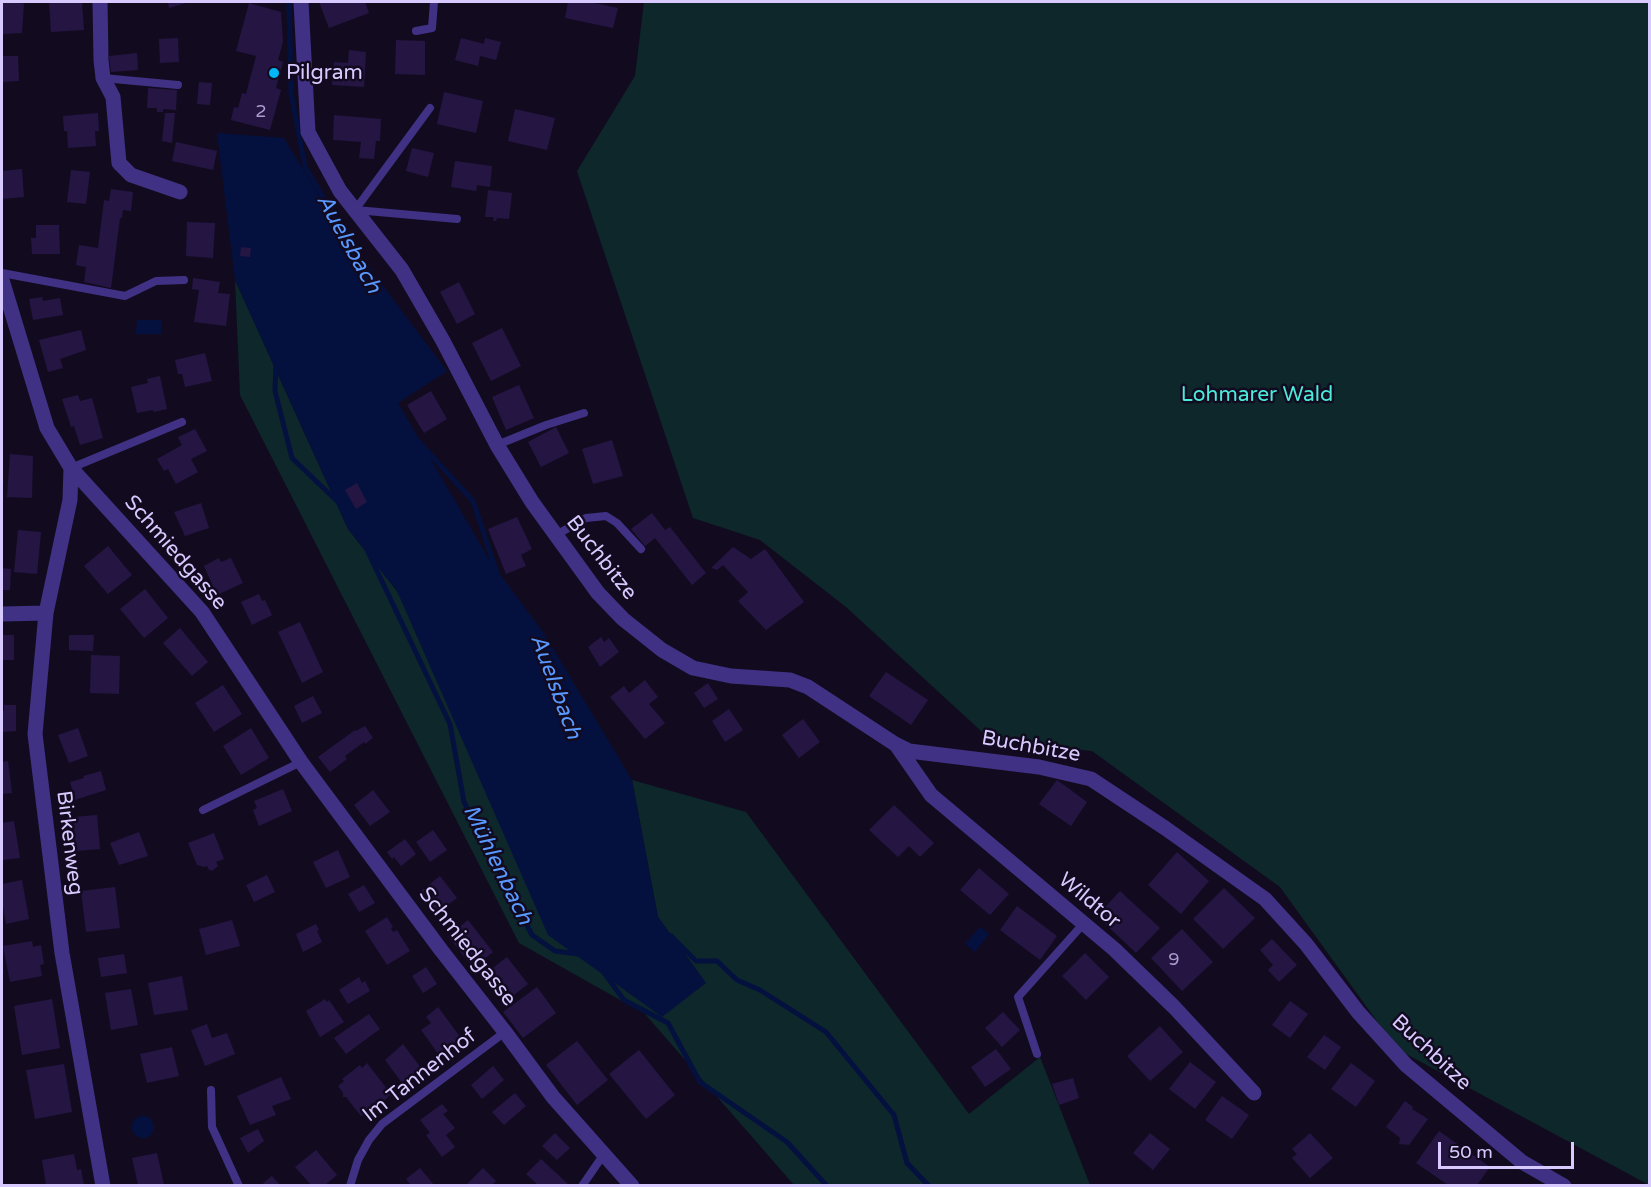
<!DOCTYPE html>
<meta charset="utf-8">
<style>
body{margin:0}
#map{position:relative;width:1651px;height:1187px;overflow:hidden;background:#120b20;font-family:"Varela Round",sans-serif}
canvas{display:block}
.frame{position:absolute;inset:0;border:3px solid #d8caff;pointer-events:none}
.scale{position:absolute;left:1438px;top:1142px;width:136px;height:27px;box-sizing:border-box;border:3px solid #d8caff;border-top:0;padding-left:8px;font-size:18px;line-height:21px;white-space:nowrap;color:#d8caff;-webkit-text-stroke:4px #120b20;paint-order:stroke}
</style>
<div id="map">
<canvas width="1651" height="1187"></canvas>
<div class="frame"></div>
<div class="scale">50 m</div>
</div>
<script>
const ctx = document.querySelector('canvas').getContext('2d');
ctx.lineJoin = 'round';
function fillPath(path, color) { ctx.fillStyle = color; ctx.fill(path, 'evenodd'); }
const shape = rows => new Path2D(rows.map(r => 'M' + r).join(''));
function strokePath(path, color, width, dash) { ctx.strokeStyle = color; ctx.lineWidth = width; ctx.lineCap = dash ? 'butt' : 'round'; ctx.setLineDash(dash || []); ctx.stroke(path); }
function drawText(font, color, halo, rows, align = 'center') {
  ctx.font = font + ' "Varela Round",sans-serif'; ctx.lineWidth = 5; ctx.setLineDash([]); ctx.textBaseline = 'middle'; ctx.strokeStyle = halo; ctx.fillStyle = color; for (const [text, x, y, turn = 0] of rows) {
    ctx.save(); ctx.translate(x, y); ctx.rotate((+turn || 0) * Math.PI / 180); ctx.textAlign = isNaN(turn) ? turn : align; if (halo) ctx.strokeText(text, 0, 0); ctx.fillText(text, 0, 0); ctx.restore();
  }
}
const green = shape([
 [644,2,1649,2,1649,1185,1397,1049,1280,887,1092,751,992,741,846,607,760,540,693,518,577,171,635,76],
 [235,280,348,529,706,983,658,917,632,780,746,812,969,1114,1040,1057,1090,1185,794,1185,645,1014,519,943,240,395]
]);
const water = shape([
 [217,133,284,138,334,221,447,371,398,403,490,561,543,632,632,780,658,917,706,983,662,1017,548,935,397,591,348,529,235,280],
 [137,320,162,320,161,334,136,334],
 [980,927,989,934,975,952,965,944],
 '132 1127a11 11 0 1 1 22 0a11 11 0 1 1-22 0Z'
]);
const stream = shape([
 [289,2,291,93,305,167,347,238],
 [276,363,275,391,292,458,339,503],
 [419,442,473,501,497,573],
 [368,552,450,724,464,802,532,935,555,951,578,954],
 [671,936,696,961,717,961,737,980,760,990,826,1032,894,1115,907,1163,929,1186],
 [605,974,624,1000,668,1023,700,1082,787,1142,827,1186]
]);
const building = shape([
 [2,2,21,2,21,4,24,3,22,33,2,34],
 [49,2,82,2,84,30,51,32],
 [168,2,189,2,169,8],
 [319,2,365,2,369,13,329,28],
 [568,2,589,2,618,8,613,28,565,18],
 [249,3,281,12,283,42,278,60,283,62,276,88,281,90,270,130,231,120,234,107,238,108,242,93,246,94,256,56,236,51],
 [178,38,179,62,160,63,159,39],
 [461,38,484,44,485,38,501,42,496,60,480,56,478,66,455,60],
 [396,40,425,41,425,75,395,74],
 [349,50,366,52,364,87,332,85,334,62,348,63],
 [137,53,138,70,111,72,109,56],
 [2,56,18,56,19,81,2,82],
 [199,82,212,83,210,105,197,104],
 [148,88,177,90,176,110,163,109,163,112,157,112,157,108,147,108],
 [444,92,483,101,476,133,437,124],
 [515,109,555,118,547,150,508,141],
 [98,113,99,131,95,131,96,146,68,148,67,131,64,131,63,116],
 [165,113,175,113,172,143,162,141],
 [334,115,381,119,380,141,376,141,374,159,359,158,361,142,333,140],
 [176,142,217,151,213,170,172,161],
 [412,148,434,153,428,177,406,171],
 [455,161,492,166,490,187,477,185,476,191,451,187],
 [22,169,24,197,2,199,2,171],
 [71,170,90,172,86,204,67,202],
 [111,189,133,192,131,211,123,210,122,218,120,218,111,288,84,282,86,267,76,265,79,245,98,248,104,200,109,201],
 [488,190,512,193,509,219,497,218,496,221,493,221,494,217,485,217],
 [187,222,215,223,213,258,186,256],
 [36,225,59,225,60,254,32,254,31,238,36,238],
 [241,247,251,248,250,257,240,256],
 [193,278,220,282,218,293,230,294,226,326,194,322,199,290,192,289],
 [459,282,475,314,457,324,440,292],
 [42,297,43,301,60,298,63,315,33,320,29,299],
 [502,328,521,366,491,381,472,343],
 [81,330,86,350,60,359,63,368,48,372,39,340],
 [205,353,212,381,185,387,182,374,178,374,175,360],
 [160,376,167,409,154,412,153,410,137,413,131,387,148,383,147,379],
 [519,385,534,418,506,430,492,397],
 [431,391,447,419,424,433,407,405],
 [78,395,80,401,92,398,103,438,80,445,74,426,71,427,62,399],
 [556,427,569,453,541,467,528,442],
 [195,429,207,451,191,459,198,472,176,484,168,469,164,471,157,459,182,445,178,437],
 [612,440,623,476,593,484,582,449],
 [10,454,33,456,32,498,7,497],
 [357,483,367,502,356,509,345,490],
 [201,503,209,528,185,536,174,512],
 [652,513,665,530,670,527,706,573,692,585,655,538,645,546,631,529],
 [517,517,532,549,521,555,526,566,506,574,488,529],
 [18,530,41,532,37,574,14,572],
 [108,546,132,575,108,594,84,566],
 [733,547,751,559,765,549,804,602,766,630,738,601,748,592,723,565,717,570,711,568],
 [219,558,221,562,231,558,243,583,217,595,204,566],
 [2,568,11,569,10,590,2,590],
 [145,589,168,618,144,638,120,609],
 [259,594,262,601,265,600,272,615,252,625,241,602],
 [300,622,323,672,302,683,278,632],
 [180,628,208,662,192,676,163,643],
 [2,635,14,635,14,660,2,660],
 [69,635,94,635,93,651,69,650],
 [601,637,604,642,609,638,619,652,600,667,588,647],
 [91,655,120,656,119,694,90,693],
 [886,672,928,700,911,725,869,696],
 [645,680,658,697,649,704,665,723,645,739,610,697,624,686,629,693],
 [708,683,718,699,704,708,694,693],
 [223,685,242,714,214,732,195,703],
 [313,696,322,713,302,723,294,706],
 [4,705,16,705,16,731,2,732,2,711,4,711],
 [729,709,743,730,725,742,712,721],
 [803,719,820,742,799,758,782,735],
 [365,726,373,738,365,744,364,742,345,756,347,759,330,772,318,757,355,730,356,731],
 [78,728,88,756,69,763,58,735],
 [251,728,269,758,241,775,223,746],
 [8,761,12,793,2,794,2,762],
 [101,771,106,790,75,800,70,782,84,778,83,776],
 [1057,780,1087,802,1071,826,1039,804],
 [283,789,292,811,259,826,253,810,257,808,254,801],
 [373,790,390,812,370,826,354,805],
 [894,805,934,843,920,857,909,846,898,857,869,830],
 [97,815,100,849,76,851,73,817],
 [14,821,20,858,2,860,2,823],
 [433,830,447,850,430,862,416,842],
 [139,832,148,856,119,865,110,843],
 [214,833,224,859,216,862,218,866,212,871,209,870,207,866,204,867,197,865,188,843],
 [405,839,416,854,401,866,394,857,392,859,387,852],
 [338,850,350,877,326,888,313,862],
 [1177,852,1209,881,1181,914,1148,885],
 [979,868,1009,894,990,915,960,890],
 [267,875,275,892,254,902,246,885],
 [440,876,457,898,437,913,421,891],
 [22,880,29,919,6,924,2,901,2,884],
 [364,885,375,903,359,912,348,894],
 [115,887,120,928,86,932,81,891],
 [1224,888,1255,918,1223,949,1193,919],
 [1120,891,1160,928,1136,953,1097,916],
 [1017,906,1057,936,1040,960,1000,930],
 [387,917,393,927,391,928,393,932,397,930,410,951,387,965,365,931],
 [232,920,240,946,206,955,199,929],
 [468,920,493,952,473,968,448,936],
 [316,924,319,930,317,931,322,942,303,952,296,934],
 [1182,929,1213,962,1182,991,1151,958],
 [1272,939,1297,965,1279,982,1268,970,1273,965,1260,950],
 [32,941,33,947,41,945,44,964,40,965,42,976,10,982,3,946],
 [1085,953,1109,977,1086,1000,1062,976],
 [124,954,127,973,101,977,98,958],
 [507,957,528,984,505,1002,484,975],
 [426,967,437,984,423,993,412,976],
 [182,976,188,1010,154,1015,148,983],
 [359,977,362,983,365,981,370,991,348,1004,339,990],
 [537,987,556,1013,523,1038,503,1012],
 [131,989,138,1025,111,1030,105,993],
 [52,999,60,1048,22,1055,14,1006],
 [325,999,327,1002,329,1000,344,1022,320,1037,306,1011],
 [1290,1001,1308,1014,1290,1038,1272,1025],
 [438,1007,461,1038,439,1055,421,1030,431,1023,426,1017],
 [1003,1012,1020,1030,1002,1047,985,1028],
 [369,1014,380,1029,346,1054,334,1038],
 [207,1024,212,1038,227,1033,235,1054,205,1066,191,1030],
 [1160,1026,1183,1052,1150,1081,1127,1056],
 [1324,1035,1341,1047,1325,1070,1307,1057],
 [577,1041,608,1080,577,1105,546,1065],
 [403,1044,421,1068,402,1083,385,1060],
 [172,1047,179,1076,147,1083,140,1054],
 [996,1049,1011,1069,985,1087,971,1067],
 [639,1050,675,1095,646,1119,609,1074],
 [1190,1062,1216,1082,1195,1109,1169,1089],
 [367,1063,391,1094,378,1107,361,1116,346,1097,343,1097,343,1093,338,1086,344,1081,342,1079,360,1065,362,1068],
 [1351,1063,1375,1081,1356,1107,1331,1089],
 [64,1064,72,1112,35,1119,26,1070],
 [493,1066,504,1080,482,1099,471,1085],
 [281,1077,291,1099,272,1106,276,1115,250,1125,237,1096],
 [1073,1078,1079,1098,1059,1105,1052,1084],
 [515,1093,526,1106,504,1125,492,1112],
 [1222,1096,1249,1115,1232,1139,1205,1120],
 [1405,1101,1413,1107,1412,1109,1428,1119,1409,1145,1399,1144,1400,1138,1386,1127],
 [442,1104,448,1111,443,1114,455,1128,446,1135,455,1147,442,1157,426,1135,430,1133,420,1120],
 [258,1129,264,1141,248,1153,240,1138],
 [1439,1131,1490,1167,1477,1185,1448,1185,1416,1163],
 [555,1133,570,1148,557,1160,542,1146],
 [1150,1133,1170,1149,1153,1170,1133,1153],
 [1310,1133,1333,1158,1310,1178,1292,1158,1297,1154,1292,1149],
 [316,1150,337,1175,325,1185,311,1185,295,1167],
 [157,1153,164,1185,138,1185,132,1158],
 [74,1154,77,1170,81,1169,84,1185,46,1185,42,1160],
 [541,1159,569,1185,538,1185,526,1174],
 [420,1168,434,1185,411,1185,406,1179],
 [483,1168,496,1181,492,1185,466,1185],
 [272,1176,280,1185,265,1185,263,1183]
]);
const service = shape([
 [416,31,432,28,434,2],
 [103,78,178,85],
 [355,210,430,108],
 [356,210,457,219],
 [2,273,125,296,156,281,184,280],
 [497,445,546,425,584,413],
 [71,468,182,422],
 [556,535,586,518,606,516,617,523,641,549],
 [203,810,301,762],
 [1037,1054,1018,997,1084,923],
 [211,1090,212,1127,239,1186],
 [350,1186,358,1160,369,1140,382,1124,505,1032],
 [582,1186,604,1154]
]);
const minor = shape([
 [100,2,101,60,103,78,113,97,119,163,131,175,180,192],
 [301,2,308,132,340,191,402,270,443,341,497,445,532,502,598,593,623,619,662,650,693,668,731,676,790,680,808,687,895,744,909,751,1039,767,1091,779,1165,828,1265,899,1306,944,1358,1012,1406,1065,1522,1162,1564,1186],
 [2,280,47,428,71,468,202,612,301,762,441,950,505,1032,553,1097,632,1186],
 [71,468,70,500,46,613,35,734,62,953,103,1186],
 [2,614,46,613],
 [897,746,931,795,1114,949,1174,1007,1254,1093]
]);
const markers = [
 [274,73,6,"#00b6f5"]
];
const numberNames = [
 ["2",261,112],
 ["9",1174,960]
];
const poiNames = [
 ["Pilgram",286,73]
];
const parkNames = [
 ["Lohmarer Wald",1257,395]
];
const streetNames = [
 ["Schmiedgasse",175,553,49],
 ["Buchbitze",601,558,52],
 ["Buchbitze",1031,747,10],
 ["Birkenweg",69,843,83],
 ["Wildtor",1089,901,40],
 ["Schmiedgasse",467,947,52],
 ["Buchbitze",1431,1053,43],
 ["Im Tannenhof",420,1076,-38]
];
const waterNames = [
 ["Auelsbach",348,244,61],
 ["Auelsbach",555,687,70],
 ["Mühlenbach",497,865,64]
];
fillPath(green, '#0d272b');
fillPath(water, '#04113f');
strokePath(stream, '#04113f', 5);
fillPath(building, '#251543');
strokePath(service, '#413184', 8);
strokePath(minor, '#413184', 15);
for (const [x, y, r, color] of markers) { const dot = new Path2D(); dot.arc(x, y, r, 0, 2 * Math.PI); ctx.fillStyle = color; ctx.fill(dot); strokePath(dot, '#120b20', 2); }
drawText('18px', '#ab9dd0', null, numberNames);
drawText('21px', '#d8caff', '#120b20', poiNames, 'left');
drawText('21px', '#4beadb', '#120b20', parkNames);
drawText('21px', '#d8caff', '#120b20', streetNames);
drawText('italic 22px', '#5898ff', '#120b20', waterNames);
</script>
